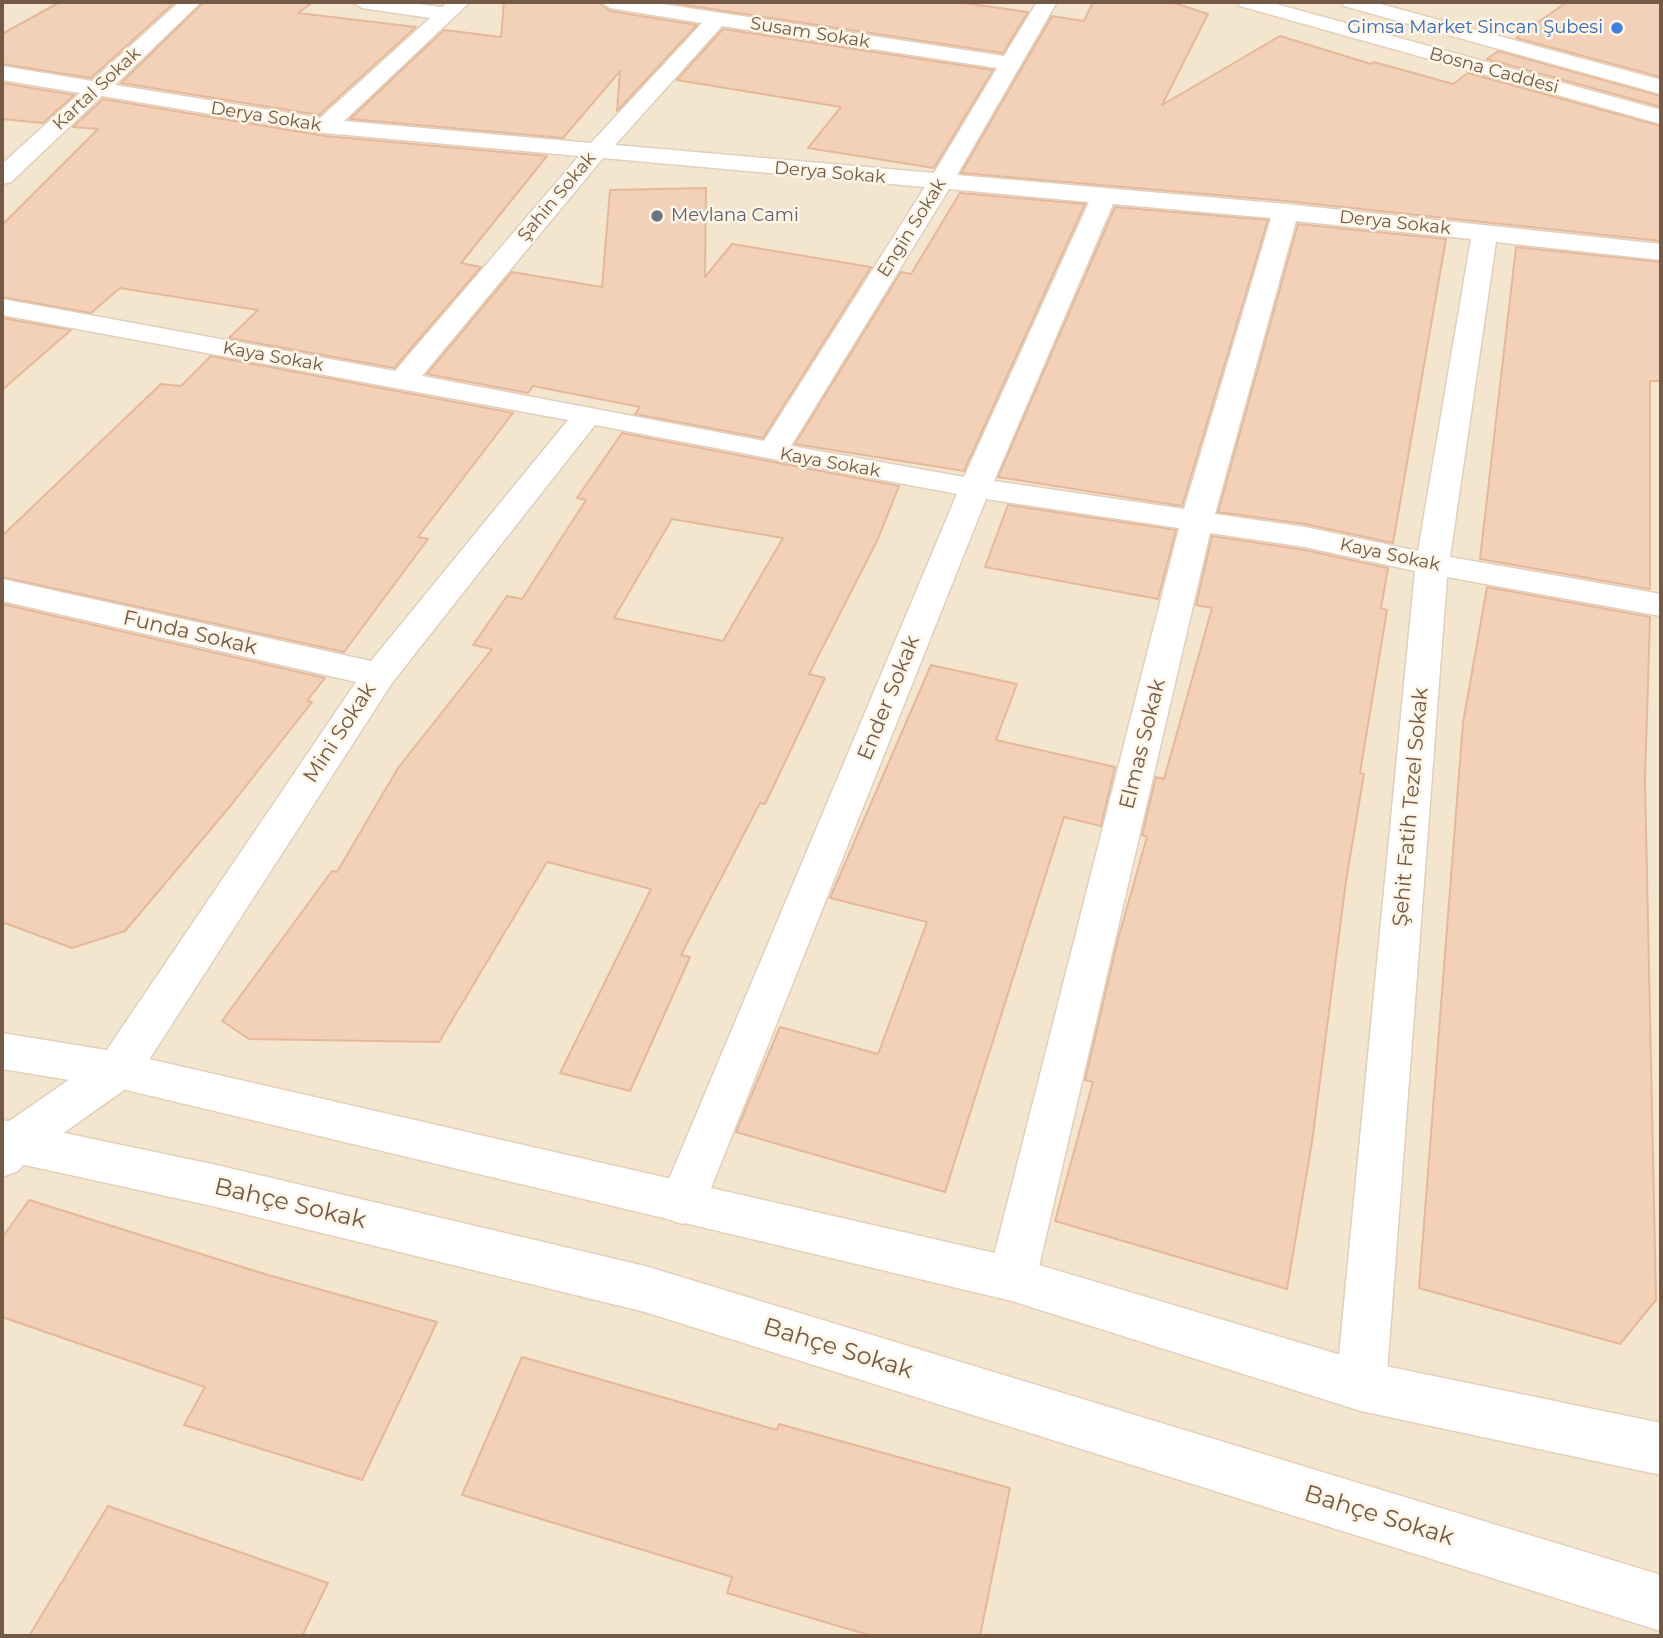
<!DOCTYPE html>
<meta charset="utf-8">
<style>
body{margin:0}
#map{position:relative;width:1663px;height:1638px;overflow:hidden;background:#fdf3e1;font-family:Montserrat,sans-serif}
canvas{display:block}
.frame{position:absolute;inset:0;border:4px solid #745947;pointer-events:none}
</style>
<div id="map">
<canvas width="1663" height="1638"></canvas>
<div class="frame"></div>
</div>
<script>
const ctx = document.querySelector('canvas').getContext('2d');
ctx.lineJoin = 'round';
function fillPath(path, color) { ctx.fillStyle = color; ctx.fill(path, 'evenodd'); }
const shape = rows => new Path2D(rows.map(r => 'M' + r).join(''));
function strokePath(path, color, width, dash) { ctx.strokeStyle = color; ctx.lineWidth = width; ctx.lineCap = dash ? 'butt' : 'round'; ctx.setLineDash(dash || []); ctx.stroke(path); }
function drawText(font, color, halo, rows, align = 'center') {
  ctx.font = font + ' Montserrat,sans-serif'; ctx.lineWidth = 5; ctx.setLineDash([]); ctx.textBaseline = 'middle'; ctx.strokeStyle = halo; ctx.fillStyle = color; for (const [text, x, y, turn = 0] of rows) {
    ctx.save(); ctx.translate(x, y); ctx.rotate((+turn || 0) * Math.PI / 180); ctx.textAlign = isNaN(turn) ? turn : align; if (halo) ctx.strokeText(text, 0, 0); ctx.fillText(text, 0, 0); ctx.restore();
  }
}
const residential = shape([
 [2,2,1661,2,1661,1636,2,1636]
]);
const building = shape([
 [60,2,175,2,91,78,2,64,2,34,60,2],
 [204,2,313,2,298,13,416,27,319,115,121,83,204,2],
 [504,2,598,2,610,11,697,25,617,111,620,71,563,138,350,119,444,30,501,37,504,2],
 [665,2,957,2,1028,12,1003,53,665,2],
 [1093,2,1171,2,1208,14,1162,105,1280,36,1371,64,1374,62,1453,84,1468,73,1661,126,1661,241,1286,201,961,173,1052,16,1084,21,1093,2],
 [1567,2,1661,2,1661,77,1516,38,1567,2],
 [723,29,993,70,934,168,808,148,841,107,677,80,723,29],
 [1498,51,1661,96,1661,107,1487,59,1498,51],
 [2,83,74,95,43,123,2,119,2,83],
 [103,99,325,136,547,156,461,263,481,267,394,368,229,338,258,310,120,288,91,313,2,297,2,225,98,129,73,127,103,99],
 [706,188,705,277,732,244,871,267,763,438,635,414,640,407,533,386,528,393,427,374,512,272,602,287,610,190,706,188],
 [960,193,1085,204,964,471,795,444,901,272,911,274,960,193],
 [1115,207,1268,220,1182,506,998,477,1115,207],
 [1298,224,1446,239,1393,543,1305,524,1218,512,1298,224],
 [1516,247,1661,262,1661,381,1650,381,1650,589,1480,559,1516,247],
 [2,318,71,330,2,390,2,318],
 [211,356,513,413,418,537,428,539,344,652,2,577,2,536,161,384,181,386,211,356],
 [622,433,899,486,877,541,809,674,825,678,765,804,760,803,681,955,690,957,630,1091,560,1073,651,889,547,862,439,1042,249,1039,222,1021,332,871,337,872,398,768,492,649,473,645,507,596,522,599,586,500,577,498,622,433],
 [672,519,783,538,723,641,614,618,672,519],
 [1008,505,1176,530,1158,599,985,567,1008,505],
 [1212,536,1305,550,1388,568,1381,608,1387,610,1360,773,1364,774,1346,881,1312,1142,1287,1289,1055,1221,1093,1082,1085,1080,1118,939,1147,837,1142,835,1156,777,1164,779,1212,608,1196,605,1212,536],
 [1487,587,1650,617,1645,780,1656,1300,1620,1344,1419,1288,1463,723,1487,587],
 [2,604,325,678,307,701,312,702,231,805,125,931,72,948,2,922,2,604],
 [931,665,1017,684,996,740,1115,767,1101,826,1064,817,945,1192,736,1132,780,1027,878,1054,927,922,830,898,931,665],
 [29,1200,268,1275,437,1322,362,1480,184,1425,205,1387,2,1317,2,1238,29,1200],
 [522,1357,777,1430,779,1424,1010,1488,980,1636,872,1636,727,1593,732,1577,462,1495,522,1357],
 [108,1506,328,1583,302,1636,29,1636,108,1506]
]);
const street = shape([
 [179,2,201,2,115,85,320,118,430,18,362,8,352,2,403,2,442,7,448,2,470,2,344,121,591,143,702,23,610,8,600,2,649,2,1004,56,1037,2,1057,2,957,175,1286,204,1661,244,1661,260,1496,242,1450,557,1661,594,1661,616,1447,577,1386,1386,1379,1403,1361,1411,1343,1403,1336,1386,1415,571,1305,547,1210,533,1036,1279,1029,1295,1012,1301,995,1295,988,1279,1179,528,986,499,705,1203,699,1218,682,1224,665,1218,659,1203,957,494,595,425,392,683,134,1083,31,1156,18,1171,2,1177,2,1126,102,1057,356,682,2,601,2,579,371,661,568,420,2,315,2,299,395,371,579,156,325,133,102,96,11,182,2,184,2,164,80,93,2,80,2,66,92,81,179,2],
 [722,26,997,68,934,173,615,145,722,26],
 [603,158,925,187,764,441,422,376,603,158],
 [949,189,1089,202,964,477,791,446,949,189],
 [1113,204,1271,218,1184,509,994,481,1113,204],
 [1296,221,1471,239,1418,551,1305,527,1215,514,1296,221]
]);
const secondary = shape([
 [1237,2,1269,2,1661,110,1661,124,1240,6,1237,2],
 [1341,2,1373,2,1661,80,1661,94,1344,6,1341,2],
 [2,1033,118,1052,1012,1257,1361,1361,1661,1423,1661,1475,1361,1411,1012,1301,118,1088,2,1069,2,1033],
 [2,1120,212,1164,645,1266,1661,1575,1661,1631,645,1312,212,1206,2,1160,2,1120]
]);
const markers = [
 [1617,28,7,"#3f7fe0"],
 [657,216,7,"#6b7280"]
];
const farShopnames = [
 ["Gimsa Market Sincan Şubesi",1603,28]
];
const farStreetnames = [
 ["Susam Sokak",810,33,9],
 ["Bosna Caddesi",1494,71,15],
 ["Kartal Sokak",97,89,-43],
 ["Derya Sokak",266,117,9],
 ["Derya Sokak",830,173,5],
 ["Şahin Sokak",557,197,-50],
 ["Derya Sokak",1395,223,6],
 ["Engin Sokak",912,228,-58],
 ["Kaya Sokak",273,357,10],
 ["Kaya Sokak",830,463,10],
 ["Kaya Sokak",1390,555,12]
];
const farWorshipnames = [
 ["Mevlana Cami",671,216]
];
const streetNames = [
 ["Funda Sokak",190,633,13],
 ["Ender Sokak",889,698,-68],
 ["Mini Sokak",340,733,-57],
 ["Elmas Sokak",1143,744,-76],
 ["Şehit Fatih Tezel Sokak",1411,807,-85]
];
const nearStreetnames = [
 ["Bahçe Sokak",290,1204,13],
 ["Bahçe Sokak",838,1349,17],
 ["Bahçe Sokak",1379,1516,17]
];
fillPath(residential, '#f4e5cf');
fillPath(building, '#f2d1b8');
strokePath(building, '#e5b898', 2);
strokePath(street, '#e1cfbd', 3);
strokePath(secondary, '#e6d0ba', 3);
fillPath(street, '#fff');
fillPath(secondary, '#fff');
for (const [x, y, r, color] of markers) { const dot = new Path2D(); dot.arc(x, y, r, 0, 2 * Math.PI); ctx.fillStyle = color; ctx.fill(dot); strokePath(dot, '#fff6e7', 2.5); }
drawText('18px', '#366cbe', '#fff6e7', farShopnames, 'right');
drawText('18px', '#745947', '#fff6e7', farStreetnames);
drawText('18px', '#5b616d', '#fff6e7', farWorshipnames, 'left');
drawText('21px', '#745947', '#fff6e7', streetNames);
drawText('24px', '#745947', '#fff6e7', nearStreetnames);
</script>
